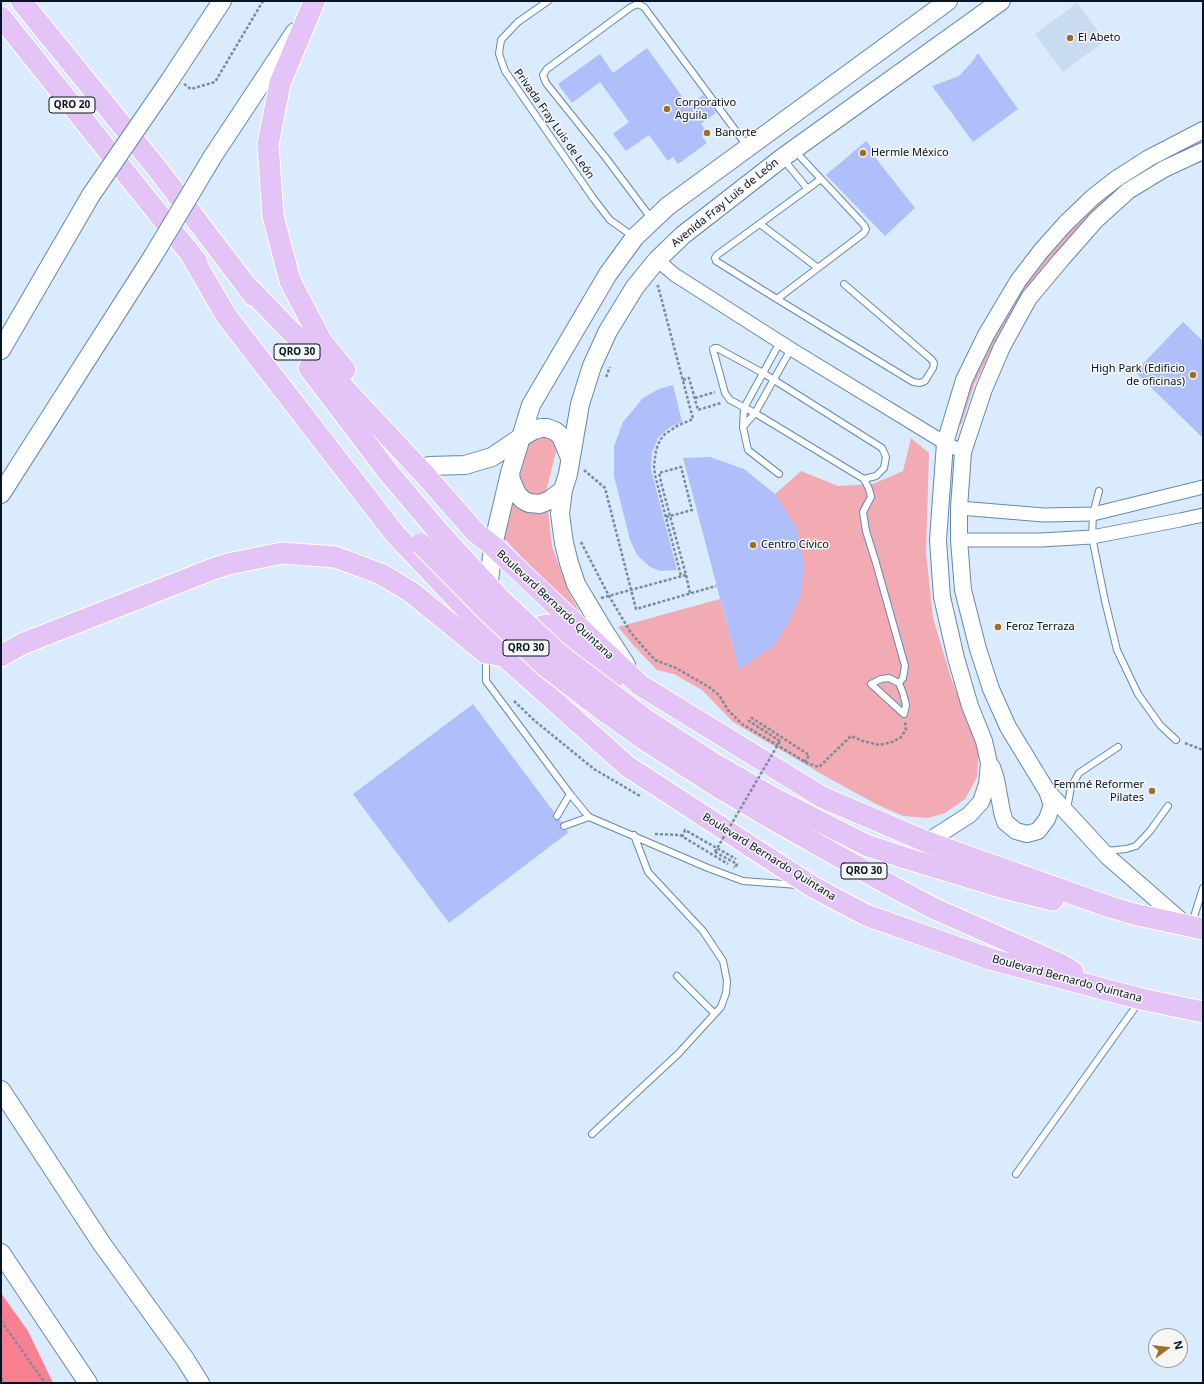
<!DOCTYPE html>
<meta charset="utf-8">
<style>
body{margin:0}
#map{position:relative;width:1204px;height:1384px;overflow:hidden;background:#daebfe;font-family:"Noto Sans",sans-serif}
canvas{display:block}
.frame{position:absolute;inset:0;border:2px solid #061424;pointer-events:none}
.north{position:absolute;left:1148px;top:1328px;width:40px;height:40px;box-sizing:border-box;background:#f6f6f6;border:1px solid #969ca2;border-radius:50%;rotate:75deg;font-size:11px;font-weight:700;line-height:16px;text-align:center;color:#061424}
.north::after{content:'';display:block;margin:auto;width:14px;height:18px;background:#a06e24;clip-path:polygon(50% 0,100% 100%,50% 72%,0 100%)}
</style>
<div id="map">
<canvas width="1204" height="1384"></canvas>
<div class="frame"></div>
<div class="north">N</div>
</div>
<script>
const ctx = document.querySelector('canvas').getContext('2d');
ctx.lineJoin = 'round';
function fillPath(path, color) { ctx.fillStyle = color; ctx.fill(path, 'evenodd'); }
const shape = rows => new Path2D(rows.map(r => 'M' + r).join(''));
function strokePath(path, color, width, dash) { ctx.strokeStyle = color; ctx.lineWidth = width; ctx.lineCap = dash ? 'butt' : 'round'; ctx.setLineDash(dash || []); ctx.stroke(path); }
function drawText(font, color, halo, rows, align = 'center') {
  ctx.font = font + ' "Noto Sans",sans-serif'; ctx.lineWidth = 3; ctx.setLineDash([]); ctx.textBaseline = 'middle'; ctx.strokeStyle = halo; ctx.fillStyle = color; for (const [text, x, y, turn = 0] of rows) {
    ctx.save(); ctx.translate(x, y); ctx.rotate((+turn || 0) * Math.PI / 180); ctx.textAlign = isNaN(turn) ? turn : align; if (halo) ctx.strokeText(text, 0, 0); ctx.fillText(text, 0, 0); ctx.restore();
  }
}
const built = shape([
 [1077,3,1105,41,1063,72,1035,34]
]);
const green = shape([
 [1203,133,1203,141,1162,162,1061,248,1022,293,1002,329,974,385,961,425,956,423,967,385,993,328,1053,245,1114,185],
 [548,432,557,448,546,492,552,546,568,591,591,633,502,536,523,439],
 [911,438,929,453,926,552,933,618,951,678,979,750,977,777,965,799,945,813,928,818,903,816,876,804,832,780,733,722,702,690,674,674,657,670,634,646,618,627,720,599,739,669,775,494,801,471,838,486,873,484,903,471]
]);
const forest = shape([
 [1,1293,28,1331,53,1383,1,1383]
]);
const building = shape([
 [647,48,689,106,703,95,716,113,701,124,707,132,702,136,707,143,678,164,673,157,668,161,649,135,626,151,613,134,629,122,600,82,572,103,558,84,600,54,613,73],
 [978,53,1018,109,973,142,932,86,959,76,972,62],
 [866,141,877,154,874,156,915,208,885,236,826,175],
 [1183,322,1203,341,1203,438,1135,372],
 [673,385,682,422,670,427,658,438,652,453,651,469,677,570,660,571,650,567,637,555,630,540,614,476,614,446,623,422,643,398,659,389],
 [710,457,744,469,775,494,796,527,804,564,800,597,788,623,774,645,739,670,683,458],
 [473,704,554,812,553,816,553,819,557,820,560,820,562,822,560,826,561,829,564,830,567,830,569,832,449,923,353,794]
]);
const path = shape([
 [184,84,191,89,215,82,263,1],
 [657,287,658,286,693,419,677,426,665,434,660,440,656,450,654,466,655,475,681,576],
 [606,377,610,367],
 [683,380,689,378,698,410,721,403],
 [695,398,715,392],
 [584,470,605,488,636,609,716,586],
 [666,517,670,516,692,510,681,467,659,473,662,486,670,516,686,575,690,593],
 [581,542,609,596,631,633,655,660,676,668,709,687,719,695,728,710,742,724,807,763,819,767,851,736,863,741,879,745,892,742,900,738,906,730,905,722],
 [601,598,686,575],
 [514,701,535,721,594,769,640,796],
 [780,741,749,721,752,718,809,755,806,761,803,760],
 [1185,743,1203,750],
 [655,834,680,835,728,864],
 [682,837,685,830,736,859],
 [715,852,737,864,735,868,734,867],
 [1,1321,45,1383],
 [1,1378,4,1383]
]);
const service = shape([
 [548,1,518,22,501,40,499,54,505,71,593,198,610,220,634,237],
 [783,159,807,188],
 [821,179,717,255,715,258,716,261,777,299,913,382,920,383,925,381,933,368,934,363,931,359,844,284],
 [651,218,606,158,546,83,543,75,547,69,631,7,638,4,644,7,747,146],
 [760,224,818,268],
 [777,299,864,233,866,229,864,225,795,151],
 [715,348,717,348,763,373,882,448,886,457,884,468,876,476,864,479,755,413,730,400,725,393,714,353,713,349,715,348],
 [743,427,755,413,791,349],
 [779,474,748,450,743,427,744,408,780,342],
 [864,479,869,489,871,497,863,512,866,531,876,563,905,666,903,678,899,683],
 [1099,491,1093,514,1092,537,1105,601,1117,650,1138,694,1160,725,1176,740],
 [486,657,486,681,570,794,589,817,708,868,743,881,798,885],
 [889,678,899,683,903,693,906,705,904,714,871,684,881,679,889,678],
 [1067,809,1071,787,1079,773,1118,747],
 [557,816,570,794],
 [564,826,589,817],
 [1106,851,1126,849,1136,846,1150,831,1168,806],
 [1192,923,1203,888],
 [677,976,714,1013],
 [592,1134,678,1054,721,1007,726,993,727,981,723,961,703,931,648,872,634,835],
 [1016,1174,1139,1002]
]);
const minor = shape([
 [657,260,675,275,791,349,945,443,963,452],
 [959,508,1044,515,1093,514,1203,487],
 [959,540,1041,540,1092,537,1180,520,1203,515]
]);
const tertiary = shape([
 [992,767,996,779,1002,812,1005,822,1016,831,1027,834,1038,831,1047,819,1052,805,1047,791],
 [927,842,969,815,981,802,987,784,989,763,984,741,970,706,956,658,942,597,940,569,938,540,945,443,964,380,986,335,1018,281,1041,251,1065,224,1093,197,1116,179,1149,158,1203,130],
 [1186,925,1108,857,1047,791,1008,727,991,689,978,649,963,590,959,540,959,508,963,452,984,389,1002,347,1029,298,1060,261,1096,220,1128,191,1164,169,1203,151]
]);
const secondary = shape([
 [170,80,222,1],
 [213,156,295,32],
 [1,350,91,195],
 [429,466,465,465,492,457,520,438,534,430,541,428,547,428,555,431,561,436,570,458],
 [510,473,511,480,517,494,523,500,529,503,540,504,550,500,563,490],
 [1,494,153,256],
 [487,596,494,541,510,473,531,405,608,274,635,237,668,206,948,1],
 [626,665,604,631,576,584,569,563,564,543,560,514,563,490,568,474,580,404,592,366,608,331,635,287,657,260,683,235,782,158,1001,1],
 [1,1090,102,1244,185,1359,200,1383],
 [1,1253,88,1383]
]);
const trunk = shape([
 [21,1,159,171,254,296],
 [314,2,280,83,268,144,273,216,290,281,322,342,345,370],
 [1,17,197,262],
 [188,250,227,317,395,534,484,628,504,656,627,766,813,887,866,915,990,959,1141,999,1203,1012],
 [245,284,303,344,426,476,475,532,493,546,640,685,822,797,927,842,1110,907,1134,914,1203,929],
 [309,368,388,472,437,530],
 [527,644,528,633,536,628,546,625,556,629,613,679],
 [1,656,22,644,213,569,228,564,282,553,335,557,381,574,411,592,486,653,504,656],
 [645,719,713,763,770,796,866,845,905,858,1004,888,1053,900],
 [642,738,718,787,781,824,897,889,935,909,1060,964,1073,972]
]);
const pathBridge = shape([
 [715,852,780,741]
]);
const secondaryBridge = shape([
 [91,195,170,80],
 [153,256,213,156]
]);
const trunkBridge = shape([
 [437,530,501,600,560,655,645,719],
 [421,544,487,611,545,666,600,708,642,738]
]);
const markers = [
 [1070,38,4,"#a06e24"],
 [667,109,4,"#a06e24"],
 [707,133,4,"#a06e24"],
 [863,153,4,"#a06e24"],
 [1193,375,4,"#a06e24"],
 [753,545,4,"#a06e24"],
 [998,627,4,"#a06e24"],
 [1152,791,4,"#a06e24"]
];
const shields = [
 [72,105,46],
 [297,352,46],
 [526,648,46],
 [864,871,46]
];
const shieldNames = [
 ["QRO 20",72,105],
 ["QRO 30",297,352],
 ["QRO 30",526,648],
 ["QRO 30",864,871]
];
const poiNames = [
 ["El Abeto",1078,38],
 ["Corporativo",675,103],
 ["Aguila",675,116],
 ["Banorte",715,133],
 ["Hermle México",871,153],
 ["High Park (Edificio",1185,369,"right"],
 ["de oficinas)",1185,382,"right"],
 ["Centro Cívico",761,545],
 ["Feroz Terraza",1006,627],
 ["Femmé Reformer",1144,785,"right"],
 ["Pilates",1144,798,"right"]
];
const streetNames = [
 ["Privada Fray Luis de León",554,124,55],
 ["Avenida Fray Luis de León",725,203,-39],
 ["Boulevard Bernardo Quintana",555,605,43],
 ["Boulevard Bernardo Quintana",769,857,32],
 ["Boulevard Bernardo Quintana",1067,979,15]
];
fillPath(built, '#c9dbf0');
fillPath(green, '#f2abb2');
fillPath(forest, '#f98091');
fillPath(building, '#afbffc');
strokePath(service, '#6288b4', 8);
strokePath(minor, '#6288b4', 15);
strokePath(tertiary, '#6288b4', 18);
strokePath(secondary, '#6288b4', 20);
strokePath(trunk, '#fff', 23);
strokePath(path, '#7b8a9c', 2.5, [3, 2]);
strokePath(service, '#fff', 6);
strokePath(minor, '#fff', 13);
strokePath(tertiary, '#fff', 16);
strokePath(secondary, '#fff', 18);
strokePath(trunk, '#e4c4f6', 21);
strokePath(secondaryBridge, '#6288b4', 20, []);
strokePath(trunkBridge, '#fff', 23, []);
strokePath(pathBridge, '#7b8a9c', 2.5, [3, 2]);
strokePath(secondaryBridge, '#fff', 18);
strokePath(trunkBridge, '#e4c4f6', 21);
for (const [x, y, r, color] of markers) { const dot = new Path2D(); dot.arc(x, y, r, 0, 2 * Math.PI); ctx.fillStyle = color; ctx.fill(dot); strokePath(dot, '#f6f6f6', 1.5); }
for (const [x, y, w] of shields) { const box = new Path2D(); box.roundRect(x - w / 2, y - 8, w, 16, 3); ctx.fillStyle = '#f6f6f6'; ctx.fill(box); strokePath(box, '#061424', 1); }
drawText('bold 10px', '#061424', null, shieldNames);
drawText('11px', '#061424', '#f6f6f6', poiNames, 'left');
drawText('11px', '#061424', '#f6f6f6', streetNames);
</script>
